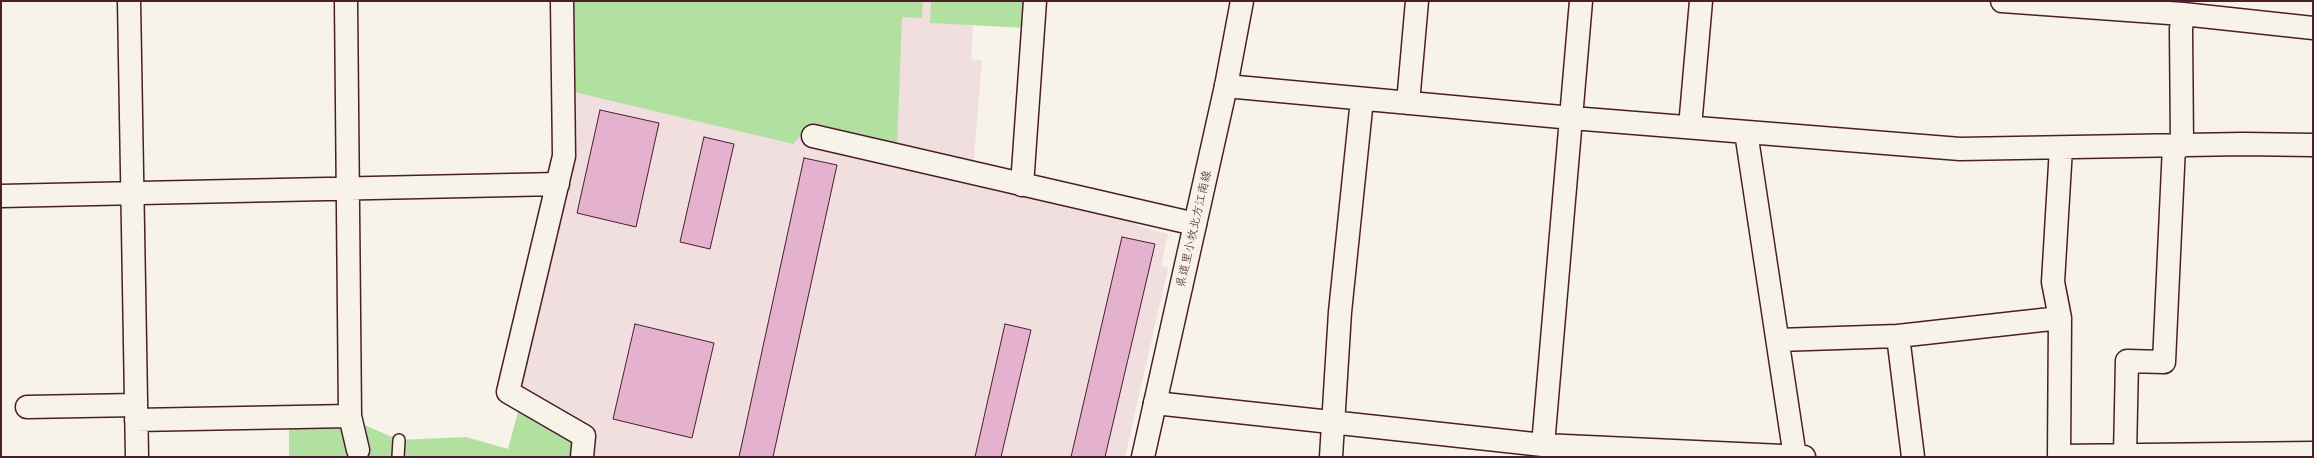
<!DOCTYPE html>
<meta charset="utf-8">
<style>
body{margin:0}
#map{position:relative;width:2314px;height:458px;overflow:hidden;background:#f7f3e8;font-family:Delius,sans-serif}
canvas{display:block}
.frame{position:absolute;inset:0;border:2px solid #4a1f2b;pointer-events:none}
</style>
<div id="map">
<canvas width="2314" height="458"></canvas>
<div class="frame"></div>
</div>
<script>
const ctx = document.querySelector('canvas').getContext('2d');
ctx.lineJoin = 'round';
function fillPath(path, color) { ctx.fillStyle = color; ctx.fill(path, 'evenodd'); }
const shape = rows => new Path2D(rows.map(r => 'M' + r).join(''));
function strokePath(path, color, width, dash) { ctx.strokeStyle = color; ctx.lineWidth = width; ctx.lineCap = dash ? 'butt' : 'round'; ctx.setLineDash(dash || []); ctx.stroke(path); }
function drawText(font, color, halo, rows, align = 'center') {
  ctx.font = font + ' Delius,"Klee One",sans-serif'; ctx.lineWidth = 3; ctx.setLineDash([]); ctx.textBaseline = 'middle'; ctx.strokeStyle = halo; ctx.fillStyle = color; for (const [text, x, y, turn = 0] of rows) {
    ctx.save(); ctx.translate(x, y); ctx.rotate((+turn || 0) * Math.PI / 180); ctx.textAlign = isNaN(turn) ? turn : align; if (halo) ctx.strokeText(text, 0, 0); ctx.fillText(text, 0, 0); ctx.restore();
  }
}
const built = shape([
 [568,1,1028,1,973,25,971,59,982,60,972,183,1136,219,1135,225,1168,234,1161,266,1168,268,1125,457,590,457,518,389,571,157]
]);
const green = shape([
 [568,1,923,1,922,18,902,17,897,146,808,127,793,144,570,91],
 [931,1,1028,1,1027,28,930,23],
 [519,408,572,437,575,445,573,457,289,457,289,422,355,421,399,440,466,437,508,449]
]);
const building = shape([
 [600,110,659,123,636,227,577,213,600,110],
 [704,137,734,144,710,249,680,242,704,137],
 [804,158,837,165,773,457,739,457,804,158],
 [1122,237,1155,244,1105,457,1071,457,1122,237],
 [635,324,714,343,692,438,613,419,635,324],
 [1005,324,1031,330,1001,457,975,457,1005,324]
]);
const lane = shape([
 [398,457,399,440]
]);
const street = shape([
 [129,1,137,457],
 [562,1,564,156,508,392,584,436,582,457],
 [2002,1,2183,14,2313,28],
 [1226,86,1572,118,1960,149,2243,144,2313,145],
 [1408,103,1417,1],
 [1690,127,1701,1],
 [1746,132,1795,457],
 [813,136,1195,224],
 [2182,146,2181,29,2183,14],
 [1022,185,1035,1],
 [1,196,558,184],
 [1898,336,1913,457],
 [1778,340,1898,336,2060,318],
 [1155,403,1543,445,1804,457],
 [27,407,136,405],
 [350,416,358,450],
 [136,420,350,416,346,1],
 [1543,445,1581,1],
 [2125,455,2127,361,2164,362,2174,146],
 [2059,456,2313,453],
 [1331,457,1340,312,1362,99],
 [2059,457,2060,318,2053,282,2061,148]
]);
const secondary = shape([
 [1143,457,1226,86,1242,1]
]);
const streetNames = [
 ["県道里小牧北方江南線",1194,229,-77]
];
fillPath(built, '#f1dfe0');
fillPath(green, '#b2e0a0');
fillPath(building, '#e4b1cf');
strokePath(building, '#4a1f2b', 1);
strokePath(lane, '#4a1f2b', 14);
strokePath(street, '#4a1f2b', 25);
strokePath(secondary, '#4a1f2b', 25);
strokePath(lane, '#f7f3e8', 11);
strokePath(street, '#f7f3e8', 22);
strokePath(secondary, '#f7f3e8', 22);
drawText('12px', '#4a1f2b', '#f7f3e8', streetNames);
</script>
